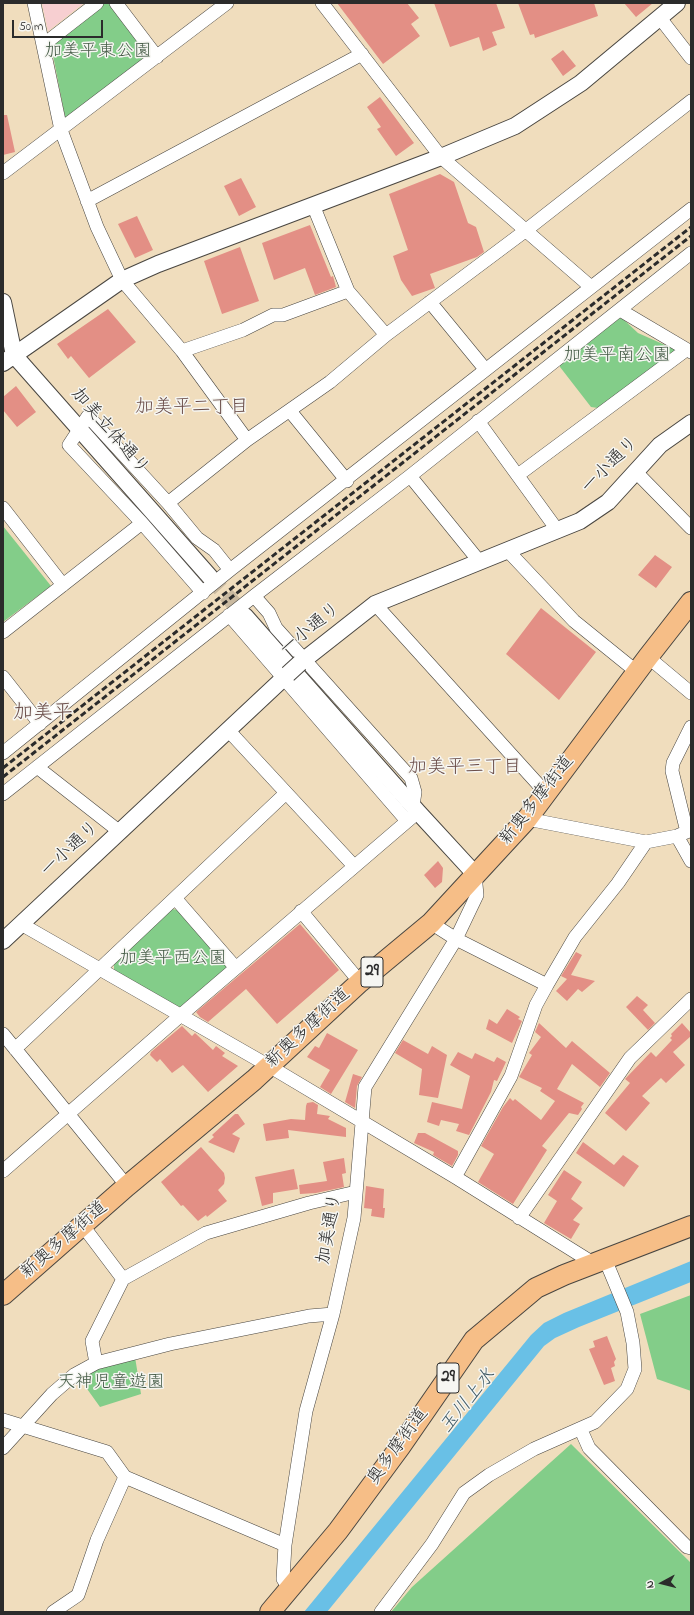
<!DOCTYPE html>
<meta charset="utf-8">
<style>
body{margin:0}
#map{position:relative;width:694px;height:1615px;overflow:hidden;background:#f0ddbd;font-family:"Indie Flower",sans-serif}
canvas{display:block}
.frame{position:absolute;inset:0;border:4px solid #2b2b2b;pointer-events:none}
.north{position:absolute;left:642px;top:1563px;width:40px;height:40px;-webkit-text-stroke:3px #f6f6f2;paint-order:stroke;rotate:263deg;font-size:11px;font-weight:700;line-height:16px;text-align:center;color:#2b2b2b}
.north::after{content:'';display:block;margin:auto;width:14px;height:18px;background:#2b2b2b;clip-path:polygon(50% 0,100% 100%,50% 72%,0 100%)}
.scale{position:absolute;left:12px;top:20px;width:91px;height:18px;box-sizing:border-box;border:2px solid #2b2b2b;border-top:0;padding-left:5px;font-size:12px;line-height:14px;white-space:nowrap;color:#2b2b2b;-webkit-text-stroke:3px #f6f6f2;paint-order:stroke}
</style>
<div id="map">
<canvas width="694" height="1615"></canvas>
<div class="frame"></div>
<div class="north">N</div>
<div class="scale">50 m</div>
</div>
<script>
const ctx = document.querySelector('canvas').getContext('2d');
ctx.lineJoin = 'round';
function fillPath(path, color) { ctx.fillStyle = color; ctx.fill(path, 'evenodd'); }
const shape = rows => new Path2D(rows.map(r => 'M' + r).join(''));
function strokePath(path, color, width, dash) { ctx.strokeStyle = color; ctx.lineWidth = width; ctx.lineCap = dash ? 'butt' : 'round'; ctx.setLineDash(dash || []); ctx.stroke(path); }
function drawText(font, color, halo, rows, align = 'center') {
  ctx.font = font + ' "Indie Flower","Klee One",sans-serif'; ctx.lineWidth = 3; ctx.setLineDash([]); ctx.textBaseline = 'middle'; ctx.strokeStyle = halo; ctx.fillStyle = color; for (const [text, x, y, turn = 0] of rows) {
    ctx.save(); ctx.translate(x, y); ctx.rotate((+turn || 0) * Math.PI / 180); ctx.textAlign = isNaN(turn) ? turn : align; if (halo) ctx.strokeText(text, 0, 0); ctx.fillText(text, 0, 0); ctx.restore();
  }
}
const built = shape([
 [42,3,84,3,48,31]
]);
const green = shape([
 [104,3,113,3,152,57,66,122,51,45],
 [622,318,638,333,674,349,675,353,598,408,591,407,560,367,560,362,615,319],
 [3,526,51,586,3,622],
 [172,909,178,910,228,965,227,972,186,1007,178,1007,114,970,114,964],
 [691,1295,691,1391,657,1379,640,1314],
 [135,1357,141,1394,100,1407,80,1379,99,1367],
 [571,1444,691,1563,691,1612,391,1612,412,1587]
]);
const water = shape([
 [691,1261,691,1282,579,1327,555,1338,544,1346,327,1612,304,1612,531,1335,544,1323,564,1313]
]);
const building = shape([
 [337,3,407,3,419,18,411,24,420,36,383,64],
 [434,3,496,3,505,28,492,32,497,45,483,51,479,37,450,47],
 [518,3,594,3,598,16,535,38,534,34,530,35],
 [624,3,653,3,636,17],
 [563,50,576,66,563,76,551,59],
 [380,97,414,143,396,156,377,129,381,127,367,107],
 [3,115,7,115,15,152,3,155],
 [440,174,454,182,468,223,476,227,484,252,477,257,430,274,435,288,412,296,401,280,393,256,408,250,389,194],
 [241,178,256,207,239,216,224,186],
 [137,216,153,250,135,258,118,224],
 [310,225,331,277,333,276,336,287,315,295,305,268,274,280,262,243],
 [240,247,259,301,222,314,204,261],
 [108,309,136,342,89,378,71,356,68,359,57,344],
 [16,386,36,412,17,427,3,410,3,397],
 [655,555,672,567,656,588,638,575],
 [541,608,596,652,559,700,506,654],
 [438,861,443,868,442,882,435,888,424,875],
 [300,924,339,970,277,1024,246,989,208,1022,200,1017,196,1012],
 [576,952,582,955,571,975,595,981,582,992,578,989,567,1001,556,991,567,979,561,976],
 [637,996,648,1005,643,1010,655,1023,648,1030,626,1007],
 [507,1009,520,1017,518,1019,522,1021,512,1043,486,1029,489,1019,497,1024],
 [539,1023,566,1048,572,1041,610,1073,600,1087,572,1064,557,1089,584,1103,581,1107,582,1109,578,1115,569,1113,542,1146,547,1150,513,1204,478,1182,494,1154,481,1146,503,1107,510,1098,513,1101,515,1099,541,1120,555,1101,540,1091,542,1088,519,1077,532,1055,529,1053,541,1037,535,1032],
 [682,1023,691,1033,691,1036,673,1052,685,1065,666,1083,661,1078,642,1096,650,1103,626,1131,605,1113,630,1083,625,1079,651,1052,656,1057,672,1040,670,1038,672,1036,671,1034],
 [182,1026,192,1036,195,1033,213,1050,216,1046,225,1053,222,1056,238,1066,208,1092,183,1065,172,1073,160,1059,157,1062,150,1055,151,1052],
 [327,1033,358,1050,331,1094,320,1087,330,1070,307,1057,315,1046,319,1048],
 [403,1040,428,1054,432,1046,447,1055,438,1098,419,1095,422,1069,395,1053],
 [458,1052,472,1059,475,1053,494,1062,497,1057,506,1062,497,1081,494,1080,491,1092,469,1135,456,1131,459,1124,441,1120,439,1126,427,1122,432,1102,462,1109,470,1076,450,1065],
 [353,1074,362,1077,357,1086,355,1108,345,1102],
 [313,1102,318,1105,317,1114,330,1116,328,1119,346,1128,346,1137,288,1130,289,1138,266,1141,263,1124,291,1119,305,1120,306,1106,307,1103],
 [235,1114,238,1114,245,1124,232,1134,240,1138,234,1153,208,1142,214,1137,212,1135],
 [418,1133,425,1133,458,1151,458,1155,452,1166,433,1155,434,1152,414,1143],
 [583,1142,614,1165,623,1155,639,1166,624,1187,576,1153],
 [201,1147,224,1173,225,1178,224,1184,218,1190,227,1201,207,1217,206,1215,198,1221,183,1205,181,1206,161,1182],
 [344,1158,346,1173,342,1174,344,1187,316,1193,300,1194,299,1185,327,1181,323,1162],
 [294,1169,298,1189,273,1193,273,1203,262,1206,255,1177],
 [564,1170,582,1182,571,1199,583,1208,573,1220,580,1224,571,1239,544,1223,557,1201,548,1195],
 [366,1186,384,1189,383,1208,385,1208,384,1218,371,1216,372,1209,364,1208],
 [607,1336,616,1359,614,1362,615,1366,611,1368,615,1381,604,1385,589,1349,595,1347,593,1341]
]);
const tertiaryTunnel = shape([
 [210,577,245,616]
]);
const minor = shape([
 [34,3,61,130,97,227,122,280,182,351,247,440],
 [116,3,157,57],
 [322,3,441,157,591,287],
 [660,18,691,58],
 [43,45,97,3],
 [3,173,227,3],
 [87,201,362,54],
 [313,205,348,291,386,335],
 [430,302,485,369],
 [620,310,691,352],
 [182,351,243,330,273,315,283,315,348,291],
 [290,411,347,481],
 [478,421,558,531],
 [636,472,691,528],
 [518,475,686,350],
 [410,476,479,561],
 [168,503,247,440,330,382,386,335,525,231,691,101],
 [3,508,63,585],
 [508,551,574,621,637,672],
 [203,593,142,523,69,445,88,416,168,503,197,538,214,550,230,570],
 [254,596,269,613,276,628,411,778,415,792,413,806],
 [375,604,546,793],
 [229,615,407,821],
 [3,632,142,523],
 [648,657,691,693],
 [3,677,40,724],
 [228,730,354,866],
 [3,753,230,570,691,209],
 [37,767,120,832],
 [3,794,254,596,410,476,691,253],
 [527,819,646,842,677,836,691,830],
 [687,832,672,771,673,763,691,727],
 [677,836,691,861],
 [175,898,236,968],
 [301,911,360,982],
 [431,923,456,939,547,985],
 [21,924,269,1066,455,1177,593,1263],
 [3,1034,127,1186],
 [15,1049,286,793],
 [3,1171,181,1015,418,812],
 [455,1177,511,1076,536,1005,547,985,575,937,618,883,646,842],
 [519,1218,630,1058,691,999],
 [83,1226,123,1279],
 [96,1363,92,1341,123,1279,206,1233,309,1203,356,1192],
 [3,1420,107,1452,125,1477,285,1545],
 [581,1430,589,1448,687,1547,691,1548],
 [3,1448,52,1394,74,1375,96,1363,170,1344,309,1316,333,1314],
 [290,1589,283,1579,285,1545,306,1411,333,1314,354,1218,365,1087,456,939,477,895,475,874],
 [53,1612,78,1595,97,1540,125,1477],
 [381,1612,432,1544,464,1493,489,1475,534,1449,595,1422,627,1389,635,1369,633,1343,627,1312,605,1259]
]);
const tertiary = shape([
 [3,302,14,355,210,577],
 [3,363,122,280,158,264,441,157,515,126,581,83,677,3],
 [245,616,418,812,475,874],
 [300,663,375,604,580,521,608,502,660,445,691,423],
 [3,941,288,674]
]);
const primary = shape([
 [3,1295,127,1186,254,1080,360,982,431,923,527,819,648,657,691,602],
 [270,1612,338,1531,400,1447,474,1340,536,1288,564,1275,691,1226]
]);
const rail = shape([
 [3,768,691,227],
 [3,777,691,236]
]);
const tertiaryBridge = shape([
 [288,674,300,663]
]);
const shields = [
 [372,972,22],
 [448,1378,22]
];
const shieldNames = [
 ["29",372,972],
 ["29",448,1378]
];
const parkNames = [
 ["加美平東公園",98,53],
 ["加美平南公園",617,357],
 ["加美平西公園",173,960],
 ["天神児童遊園",111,1384]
];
const streetNames = [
 ["加美立体通り",109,432,49],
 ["一小通り",611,466,-45],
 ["一小通り",311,630,-39],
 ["新奥多摩街道",538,801,-52],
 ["一小通り",71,850,-43],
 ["新奥多摩街道",309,1029,-43],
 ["加美通り",331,1229,-80],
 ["新奥多摩街道",65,1241,-41],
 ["奥多摩街道",399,1447,-54]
];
const neighbourhoodNames = [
 ["加美平二丁目",192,409],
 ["加美平三丁目",465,769]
];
const waterNames = [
 ["玉川上水",469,1402,-51]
];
const quarterNames = [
 ["加美平",43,715]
];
fillPath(built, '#f7cfd1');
fillPath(green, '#83cd89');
fillPath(water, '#69c0e6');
fillPath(building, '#e38f85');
strokePath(tertiaryTunnel, '#c9b9a0', 16, [16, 8]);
strokePath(minor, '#494641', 14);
strokePath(tertiary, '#494641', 18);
strokePath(primary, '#494641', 22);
strokePath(minor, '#fff', 13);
strokePath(tertiary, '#fff', 16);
strokePath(primary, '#f6be87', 20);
strokePath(rail, '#2b2b2b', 3, [6, 3]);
strokePath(tertiaryBridge, '#494641', 18, []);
strokePath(tertiaryBridge, '#fff', 16);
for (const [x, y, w] of shields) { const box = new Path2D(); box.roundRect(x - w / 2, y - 15, w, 30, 3); ctx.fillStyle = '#f6f6f2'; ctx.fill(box); strokePath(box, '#2b2b2b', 1); }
drawText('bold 17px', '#2b2b2b', null, shieldNames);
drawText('18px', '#455c47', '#f6f6f2', parkNames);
drawText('18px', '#2b2b2b', '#f6f6f2', streetNames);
drawText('19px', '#6b4e4a', '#f6f6f2', neighbourhoodNames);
drawText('italic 19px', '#3e5863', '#f6f6f2', waterNames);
drawText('20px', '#6b4e4a', '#f6f6f2', quarterNames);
</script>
